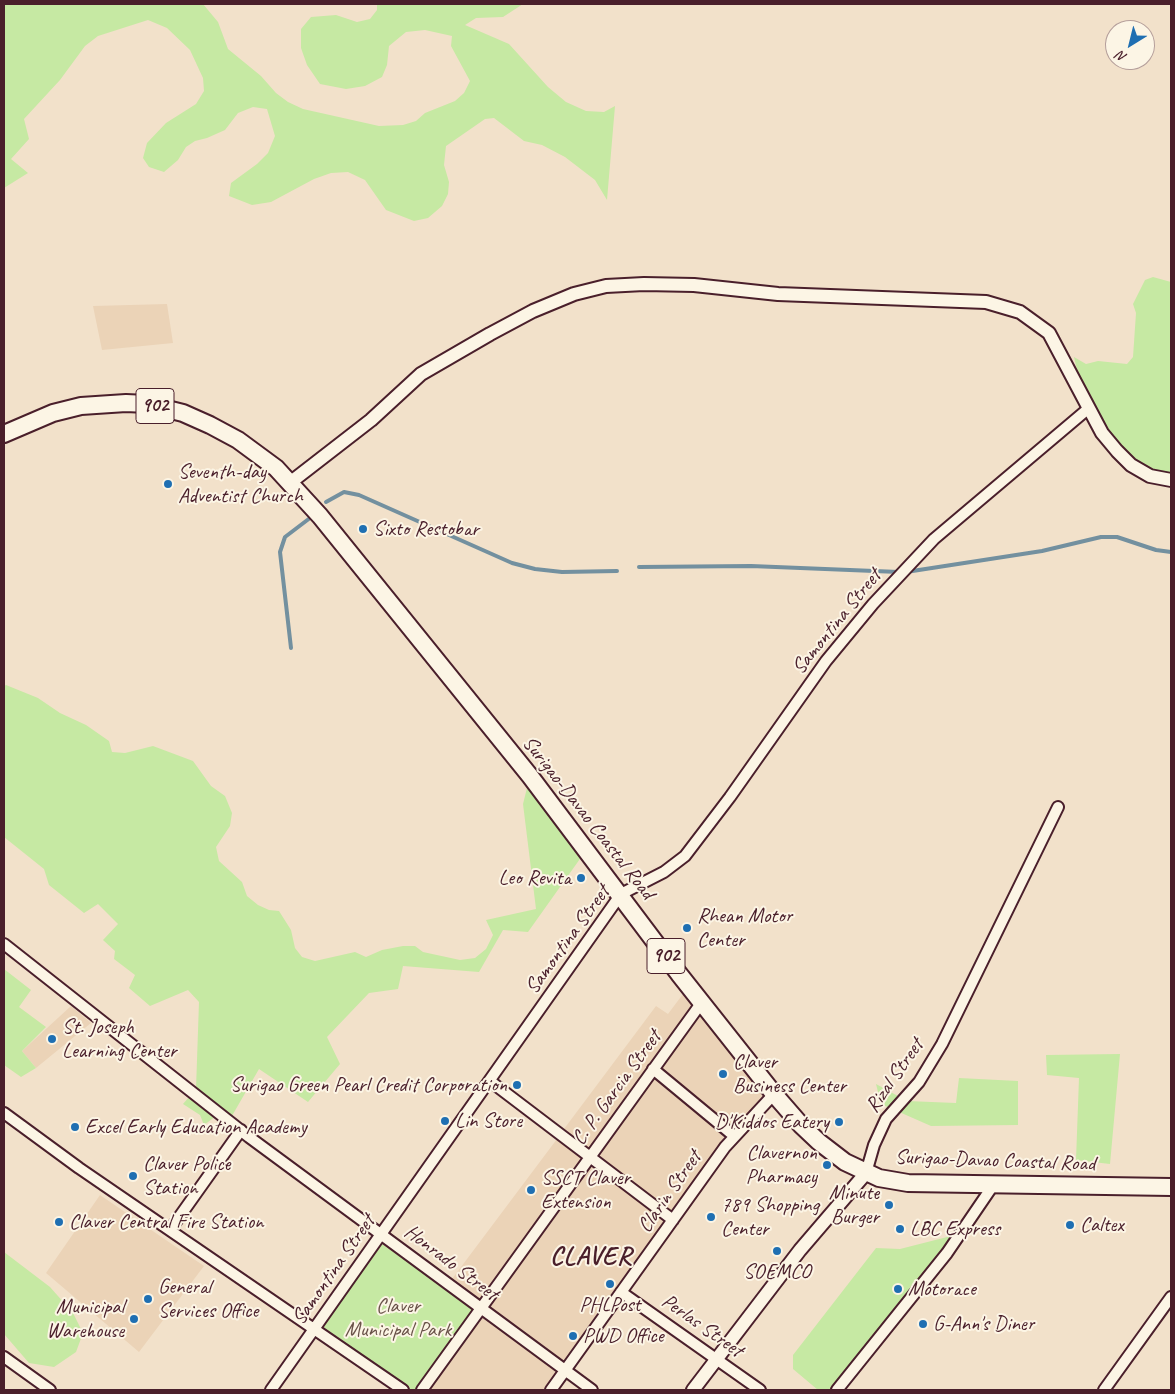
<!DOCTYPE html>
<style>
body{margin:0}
#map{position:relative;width:1175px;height:1394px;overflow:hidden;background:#f2e1ca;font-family:Caveat,sans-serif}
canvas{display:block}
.frame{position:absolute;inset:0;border:5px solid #4a1f2b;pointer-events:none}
.north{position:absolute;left:1105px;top:20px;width:50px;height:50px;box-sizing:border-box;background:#fcf5e5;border:1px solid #b59f9b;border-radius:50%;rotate:216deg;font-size:14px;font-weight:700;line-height:20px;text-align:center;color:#4a1f2b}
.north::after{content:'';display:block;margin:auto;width:18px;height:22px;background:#1f6fb2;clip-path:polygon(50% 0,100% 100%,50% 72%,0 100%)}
</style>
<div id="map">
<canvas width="1175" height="1394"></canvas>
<div class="frame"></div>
<div class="north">N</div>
</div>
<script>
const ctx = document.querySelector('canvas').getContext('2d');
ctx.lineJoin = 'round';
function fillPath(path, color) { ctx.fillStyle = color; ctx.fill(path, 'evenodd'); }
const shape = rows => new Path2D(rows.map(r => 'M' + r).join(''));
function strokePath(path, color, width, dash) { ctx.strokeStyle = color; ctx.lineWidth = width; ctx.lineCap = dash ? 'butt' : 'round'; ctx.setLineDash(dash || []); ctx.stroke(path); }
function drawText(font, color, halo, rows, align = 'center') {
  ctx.font = font + ' Caveat,sans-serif'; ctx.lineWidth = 4; ctx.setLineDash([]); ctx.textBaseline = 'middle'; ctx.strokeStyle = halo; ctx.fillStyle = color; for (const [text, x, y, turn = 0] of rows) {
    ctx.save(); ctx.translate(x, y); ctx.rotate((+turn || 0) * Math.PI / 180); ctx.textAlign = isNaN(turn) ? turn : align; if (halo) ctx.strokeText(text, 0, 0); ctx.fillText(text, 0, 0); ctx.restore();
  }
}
const built = shape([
 [167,304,173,343,102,350,93,306],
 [686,990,768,1095,726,1135,671,1211,564,1129,656,1006,668,1014],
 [71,1006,91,1023,36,1068,22,1051],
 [557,1139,666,1222,546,1390,430,1390,490,1307,452,1279],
 [100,1195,204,1266,139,1352,46,1273]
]);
const green = shape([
 [4,4,203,4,218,22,228,49,261,76,276,93,288,102,303,109,379,126,403,125,416,121,425,113,455,101,464,93,470,81,451,46,452,36,425,30,406,32,389,46,387,65,382,77,365,86,346,89,320,84,307,65,301,48,301,29,311,17,336,15,357,22,370,19,377,10,377,4,523,4,503,17,476,18,465,25,509,44,548,87,566,102,586,111,604,112,615,106,607,200,595,180,565,157,542,145,524,141,494,118,485,119,446,146,444,165,449,182,448,194,442,206,428,218,414,221,386,210,365,180,348,172,331,173,314,179,271,202,252,205,229,196,231,183,257,164,268,153,275,136,267,109,253,107,238,113,225,130,207,138,195,141,186,147,178,160,164,172,149,167,143,158,147,143,166,123,196,104,204,91,203,78,190,50,167,28,148,20,98,36,85,46,60,80,24,119,29,139,11,159,28,173,4,188],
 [1153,277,1171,282,1171,475,1153,471,1140,463,1114,441,1094,410,1079,379,1074,357,1086,364,1098,361,1127,364,1133,357,1136,313,1133,304,1145,280],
 [6,685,38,698,60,713,86,725,109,741,112,752,125,753,153,746,193,761,211,786,225,796,232,813,230,826,216,847,219,861,242,882,247,896,258,905,269,910,279,911,291,930,295,948,302,957,315,961,355,952,366,957,382,950,403,946,415,946,423,952,460,960,475,958,486,949,493,935,486,920,536,909,523,804,530,776,587,849,528,932,503,930,479,972,403,966,398,989,369,993,327,1037,340,1064,308,1102,259,1069,229,1121,220,1113,204,1125,200,1115,183,1104,196,1089,199,1002,188,990,150,1006,129,988,135,975,114,959,115,951,103,940,118,924,98,904,84,913,49,885,44,869,4,837,4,686],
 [4,969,31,990,19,1007,46,1027,22,1051,36,1068,21,1077,4,1065],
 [1120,1054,1110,1164,1076,1160,1079,1078,1047,1075,1046,1055],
 [959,1078,1018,1081,1018,1125,931,1126,881,1104,876,1084,907,1101,956,1103],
 [951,1236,950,1242,831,1390,818,1390,793,1369,793,1355,876,1248,900,1249],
 [382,1244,474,1309,416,1390,412,1390,323,1327],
 [4,1252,50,1287,73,1313,83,1333,76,1352,54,1367,29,1363,4,1334]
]);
const stream = shape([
 [326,502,344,492,359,495,512,563,535,569,562,572,617,571],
 [639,567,751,566,899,572],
 [906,572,1042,551,1101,537,1117,537,1156,550,1171,552],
 [291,648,280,552,285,537,310,518]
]);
const minor = shape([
 [4,944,249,1137,592,1390],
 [653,1069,734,1136],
 [490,1081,673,1220],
 [4,1113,79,1168,403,1390],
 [866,1173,874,1145,886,1119,919,1082,942,1044,1058,807],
 [170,1230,241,1130],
 [621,1292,760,1390],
 [4,1357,50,1390],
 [271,1390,621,894,664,872,685,856,730,797,826,661,873,604,934,539,1089,408],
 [422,1390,702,1002],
 [551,1390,725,1147,774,1094],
 [837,1390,947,1253,994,1184],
 [1104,1390,1171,1297]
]);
const tertiary = shape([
 [291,482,371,420,421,374,490,334,533,311,574,294,606,286,644,284,694,285,778,294,986,302,1020,312,1049,333,1102,433,1117,451,1131,465,1150,476,1171,480],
 [693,1390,800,1250,866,1173]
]);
const trunk = shape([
 [4,434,53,413,81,406,126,403,147,404,183,413,210,425,238,440,276,468,320,516,530,776,679,974,774,1094,801,1125,819,1142,845,1162,879,1178,908,1183,1171,1187]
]);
const markers = [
 [168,484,5,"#1f6fb2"],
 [363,529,5,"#1f6fb2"],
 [581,878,5,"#1f6fb2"],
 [687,928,5,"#1f6fb2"],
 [52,1039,5,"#1f6fb2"],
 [723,1074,5,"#1f6fb2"],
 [517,1085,5,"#1f6fb2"],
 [445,1121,5,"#1f6fb2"],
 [839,1122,5,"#1f6fb2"],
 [75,1127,5,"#1f6fb2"],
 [827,1165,5,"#1f6fb2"],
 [133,1176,5,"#1f6fb2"],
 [531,1190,5,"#1f6fb2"],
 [889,1205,5,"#1f6fb2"],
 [711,1217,5,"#1f6fb2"],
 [59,1222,5,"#1f6fb2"],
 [1070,1225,5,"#1f6fb2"],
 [900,1229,5,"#1f6fb2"],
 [777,1251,5,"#1f6fb2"],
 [610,1284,5,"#1f6fb2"],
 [898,1289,5,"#1f6fb2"],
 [148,1299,5,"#1f6fb2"],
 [134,1319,5,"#1f6fb2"],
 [923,1324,5,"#1f6fb2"],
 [573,1336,5,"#1f6fb2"]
];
const shields = [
 [155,406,38],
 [666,956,38]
];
const shieldNames = [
 ["902",155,406],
 ["902",666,956]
];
const poiNames = [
 ["Seventh-day",178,472],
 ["Adventist Church",178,496],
 ["Sixto Restobar",373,529],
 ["Leo Revita",571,878,"right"],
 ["Rhean Motor",697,916],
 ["Center",697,940],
 ["St. Joseph",62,1027],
 ["Learning Center",62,1051],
 ["Claver",733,1062],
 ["Business Center",733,1086],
 ["Surigao Green Pearl Credit Corporation",507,1085,"right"],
 ["Lin Store",455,1121],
 ["D'Kiddos Eatery",829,1122,"right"],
 ["Excel Early Education Academy",85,1127],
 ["Clavernon",817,1153,"right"],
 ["Pharmacy",817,1177,"right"],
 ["Claver Police",143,1164],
 ["Station",143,1188],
 ["SSCT Claver",541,1178],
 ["Extension",541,1202],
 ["Minute",879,1193,"right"],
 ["Burger",879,1217,"right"],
 ["789 Shopping",721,1205],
 ["Center",721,1229],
 ["Claver Central Fire Station",69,1222],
 ["Caltex",1080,1225],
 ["LBC Express",910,1229],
 ["SOEMCO",777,1272,"center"],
 ["General",158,1287],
 ["Services Office",158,1311],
 ["Motorace",908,1289],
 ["PHLPost",610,1305,"center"],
 ["Municipal",124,1307,"right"],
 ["Warehouse",124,1331,"right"],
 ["G-Ann's Diner",933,1324],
 ["PWD Office",583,1336]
];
const streetNames = [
 ["Samontina Street",837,622,-51],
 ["Surigao-Davao Coastal Road",588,818,52],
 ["Samontina Street",568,940,-54],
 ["Rizal Street",895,1076,-55],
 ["C. P. Garcia Street",617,1088,-54],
 ["Surigao-Davao Coastal Road",995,1161,2],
 ["Clarin Street",670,1192,-55],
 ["Honrado Street",451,1263,37],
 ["Samontina Street",334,1270,-55],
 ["Perlas Street",702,1326,35]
];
const parkNames = [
 ["Claver",398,1306],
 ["Municipal Park",398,1330]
];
const districtNames = [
 ["CLAVER",591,1257]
];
fillPath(built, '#ebd3b7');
fillPath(green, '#c6e9a3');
strokePath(stream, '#73909f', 4);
strokePath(minor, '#4a1f2b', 14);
strokePath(tertiary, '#4a1f2b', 16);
strokePath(trunk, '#4a1f2b', 20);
strokePath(minor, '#fcf5e5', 10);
strokePath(tertiary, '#fcf5e5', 12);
strokePath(trunk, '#fcf5e5', 16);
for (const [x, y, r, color] of markers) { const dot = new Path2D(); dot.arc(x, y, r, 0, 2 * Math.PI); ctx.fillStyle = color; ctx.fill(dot); strokePath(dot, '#fcf5e5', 2); }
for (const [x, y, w] of shields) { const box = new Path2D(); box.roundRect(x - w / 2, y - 17.5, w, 35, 4); ctx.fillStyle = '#fcf5e5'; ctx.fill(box); strokePath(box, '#4a1f2b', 1); }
drawText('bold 20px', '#4a1f2b', null, shieldNames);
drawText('21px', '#4a1f2b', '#fcf5e5', poiNames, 'left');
drawText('21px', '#4a1f2b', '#fcf5e5', streetNames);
drawText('21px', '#695249', '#fcf5e5', parkNames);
ctx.letterSpacing = '1px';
drawText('bold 26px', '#4a1f2b', '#fcf5e5', districtNames);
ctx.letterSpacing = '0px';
</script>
